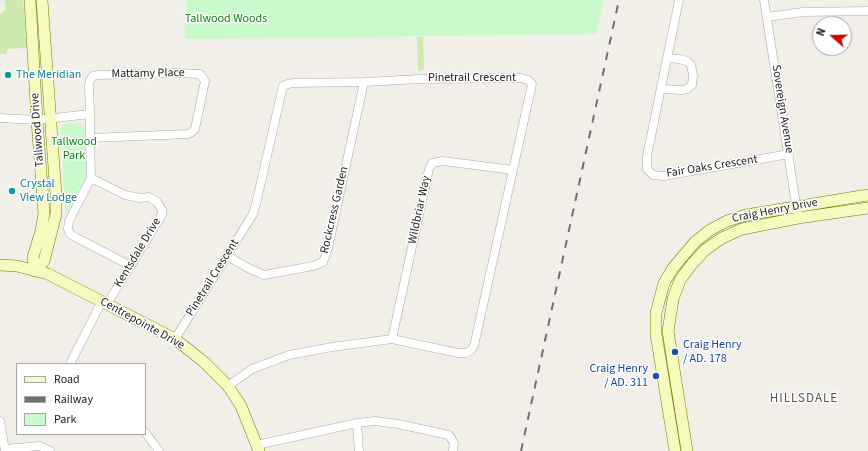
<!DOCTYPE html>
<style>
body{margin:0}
#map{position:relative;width:868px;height:451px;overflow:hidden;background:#f2efe9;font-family:"Source Sans 3",sans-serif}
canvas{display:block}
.legend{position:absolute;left:16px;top:363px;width:130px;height:72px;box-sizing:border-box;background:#fff;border:1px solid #a7a7a7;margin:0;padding:5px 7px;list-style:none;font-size:12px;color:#222}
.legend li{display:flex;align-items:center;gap:8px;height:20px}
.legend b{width:20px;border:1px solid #a7a7a7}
.north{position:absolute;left:812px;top:16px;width:40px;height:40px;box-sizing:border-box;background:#fff;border:1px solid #a7a7a7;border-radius:50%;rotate:290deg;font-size:11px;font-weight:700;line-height:16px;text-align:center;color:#222}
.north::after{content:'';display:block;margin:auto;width:14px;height:18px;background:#d40000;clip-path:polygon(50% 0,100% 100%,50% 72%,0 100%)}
</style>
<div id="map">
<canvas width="868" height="451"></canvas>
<ul class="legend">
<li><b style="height:5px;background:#f7fabf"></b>Road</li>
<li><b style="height:5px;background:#707070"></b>Railway</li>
<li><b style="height:11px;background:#c8facc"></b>Park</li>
</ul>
<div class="north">N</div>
</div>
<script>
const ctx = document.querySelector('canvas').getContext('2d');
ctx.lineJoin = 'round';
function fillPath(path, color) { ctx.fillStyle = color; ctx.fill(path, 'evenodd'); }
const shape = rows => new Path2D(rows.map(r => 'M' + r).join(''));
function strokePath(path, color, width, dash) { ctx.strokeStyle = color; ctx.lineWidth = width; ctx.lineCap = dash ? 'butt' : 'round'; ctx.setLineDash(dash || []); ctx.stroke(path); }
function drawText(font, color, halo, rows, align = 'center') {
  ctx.font = font + ' "Source Sans 3",sans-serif'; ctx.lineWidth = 3; ctx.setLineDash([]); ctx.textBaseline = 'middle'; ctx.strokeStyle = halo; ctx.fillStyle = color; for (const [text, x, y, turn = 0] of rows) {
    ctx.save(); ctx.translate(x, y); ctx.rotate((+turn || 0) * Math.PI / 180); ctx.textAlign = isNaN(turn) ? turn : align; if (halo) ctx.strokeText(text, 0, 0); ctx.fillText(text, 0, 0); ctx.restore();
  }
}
const grass = shape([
 [5,0,23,0,26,33,24,36,26,36,27,48,7,49,7,54,0,54,0,15,2,12,4,12,6,5,4,4],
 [417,37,423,37,424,70,418,71]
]);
const park = shape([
 [186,0,604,0,596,34,185,39],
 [80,123,84,126,87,170,86,176,66,214,60,128,64,124]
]);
const street = shape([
 [679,0,647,156,647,169,653,175,664,176,789,154],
 [764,0,797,211],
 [767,17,803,12,868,11],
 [661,89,682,90,687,89,692,85,693,75,691,65,687,61,679,59,667,58],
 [0,118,37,120,90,114],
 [90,138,188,134,192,132,195,129,205,81,200,74,177,73,98,75,93,76,90,80,89,86,90,114,90,138,91,178,69,221,68,229,70,234,75,237,131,266],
 [91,178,125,195,140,198,149,197,157,202,162,210,162,215,107,304],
 [227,256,250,269,264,275,313,266,323,262,328,248,364,82],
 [175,339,253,214,256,204,283,86,288,84,293,83,364,82,421,79,521,78,528,80,532,84,513,170,474,346,471,350,466,353,458,353,392,339,332,347,289,355,252,369,228,386],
 [392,339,429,169,432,163,443,161,513,170],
 [70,364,102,301],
 [0,421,5,451],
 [357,423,359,451],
 [145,432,159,451],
 [257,445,357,423,375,421,398,424,449,435,454,443,453,451],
 [5,449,40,446,50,451]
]);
const secondary = shape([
 [30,0,37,120,44,214,41,231,33,257,35,271],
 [0,265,17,266,48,274,175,339,204,362,228,386,241,406,259,451],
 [35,271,44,261,56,214,56,195,42,0],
 [675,451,656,334,656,313,664,283,673,268,695,242,710,230,727,221,746,215,868,195],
 [687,451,668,331,673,299,680,280,692,264,705,250,722,238,742,229,798,218,868,208]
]);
const rail = shape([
 [521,451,619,0]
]);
const markers = [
 [8,75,4,"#0f9aa8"],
 [12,191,4,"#0f9aa8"],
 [675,352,4,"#1a4fb4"],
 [656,376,4,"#1a4fb4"]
];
const parkNames = [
 ["Tallwood Woods",226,19],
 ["Tallwood",74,142],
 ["Park",74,156]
];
const streetNames = [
 ["Mattamy Place",148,74,-1],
 ["Pinetrail Crescent",472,78],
 ["Sovereign Avenue",782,109,81],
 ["Tallwood Drive",38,130,-94],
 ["Fair Oaks Crescent",712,167,-9],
 ["Rockcress Garden",335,210,-77],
 ["Wildbriar Way",420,210,-78],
 ["Craig Henry Drive",775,211,-11],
 ["Kentsdale Drive",138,253,-59],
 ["Pinetrail Crescent",213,278,-58],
 ["Centrepointe Drive",142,324,29]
];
const cultureNames = [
 ["The Meridian",16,75],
 ["Crystal",20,184],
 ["View Lodge",20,198]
];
const transitNames = [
 ["Craig Henry",683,345],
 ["/ AD. 178",683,359],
 ["Craig Henry",648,369,"right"],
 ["/ AD. 311",648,383,"right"]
];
const neighbourhoodNames = [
 ["HILLSDALE",804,399]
];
fillPath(grass, '#cdebb0');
fillPath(park, '#c8facc');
strokePath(street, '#a9a9a9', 9);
strokePath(secondary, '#707d05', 12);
strokePath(street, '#fff', 8);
strokePath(secondary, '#f7fabf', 11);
strokePath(rail, '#707070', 2, [8, 8]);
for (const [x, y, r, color] of markers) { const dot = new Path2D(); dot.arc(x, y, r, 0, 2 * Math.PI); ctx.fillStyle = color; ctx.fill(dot); strokePath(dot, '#fff', 1.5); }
drawText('12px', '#0c8416', '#fff', parkNames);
drawText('12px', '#222', '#fff', streetNames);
drawText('12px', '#0d838f', '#fff', cultureNames, 'left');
drawText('12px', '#164399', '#fff', transitNames, 'left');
ctx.letterSpacing = '1px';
drawText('13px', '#555', '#fff', neighbourhoodNames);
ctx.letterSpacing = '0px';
</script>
